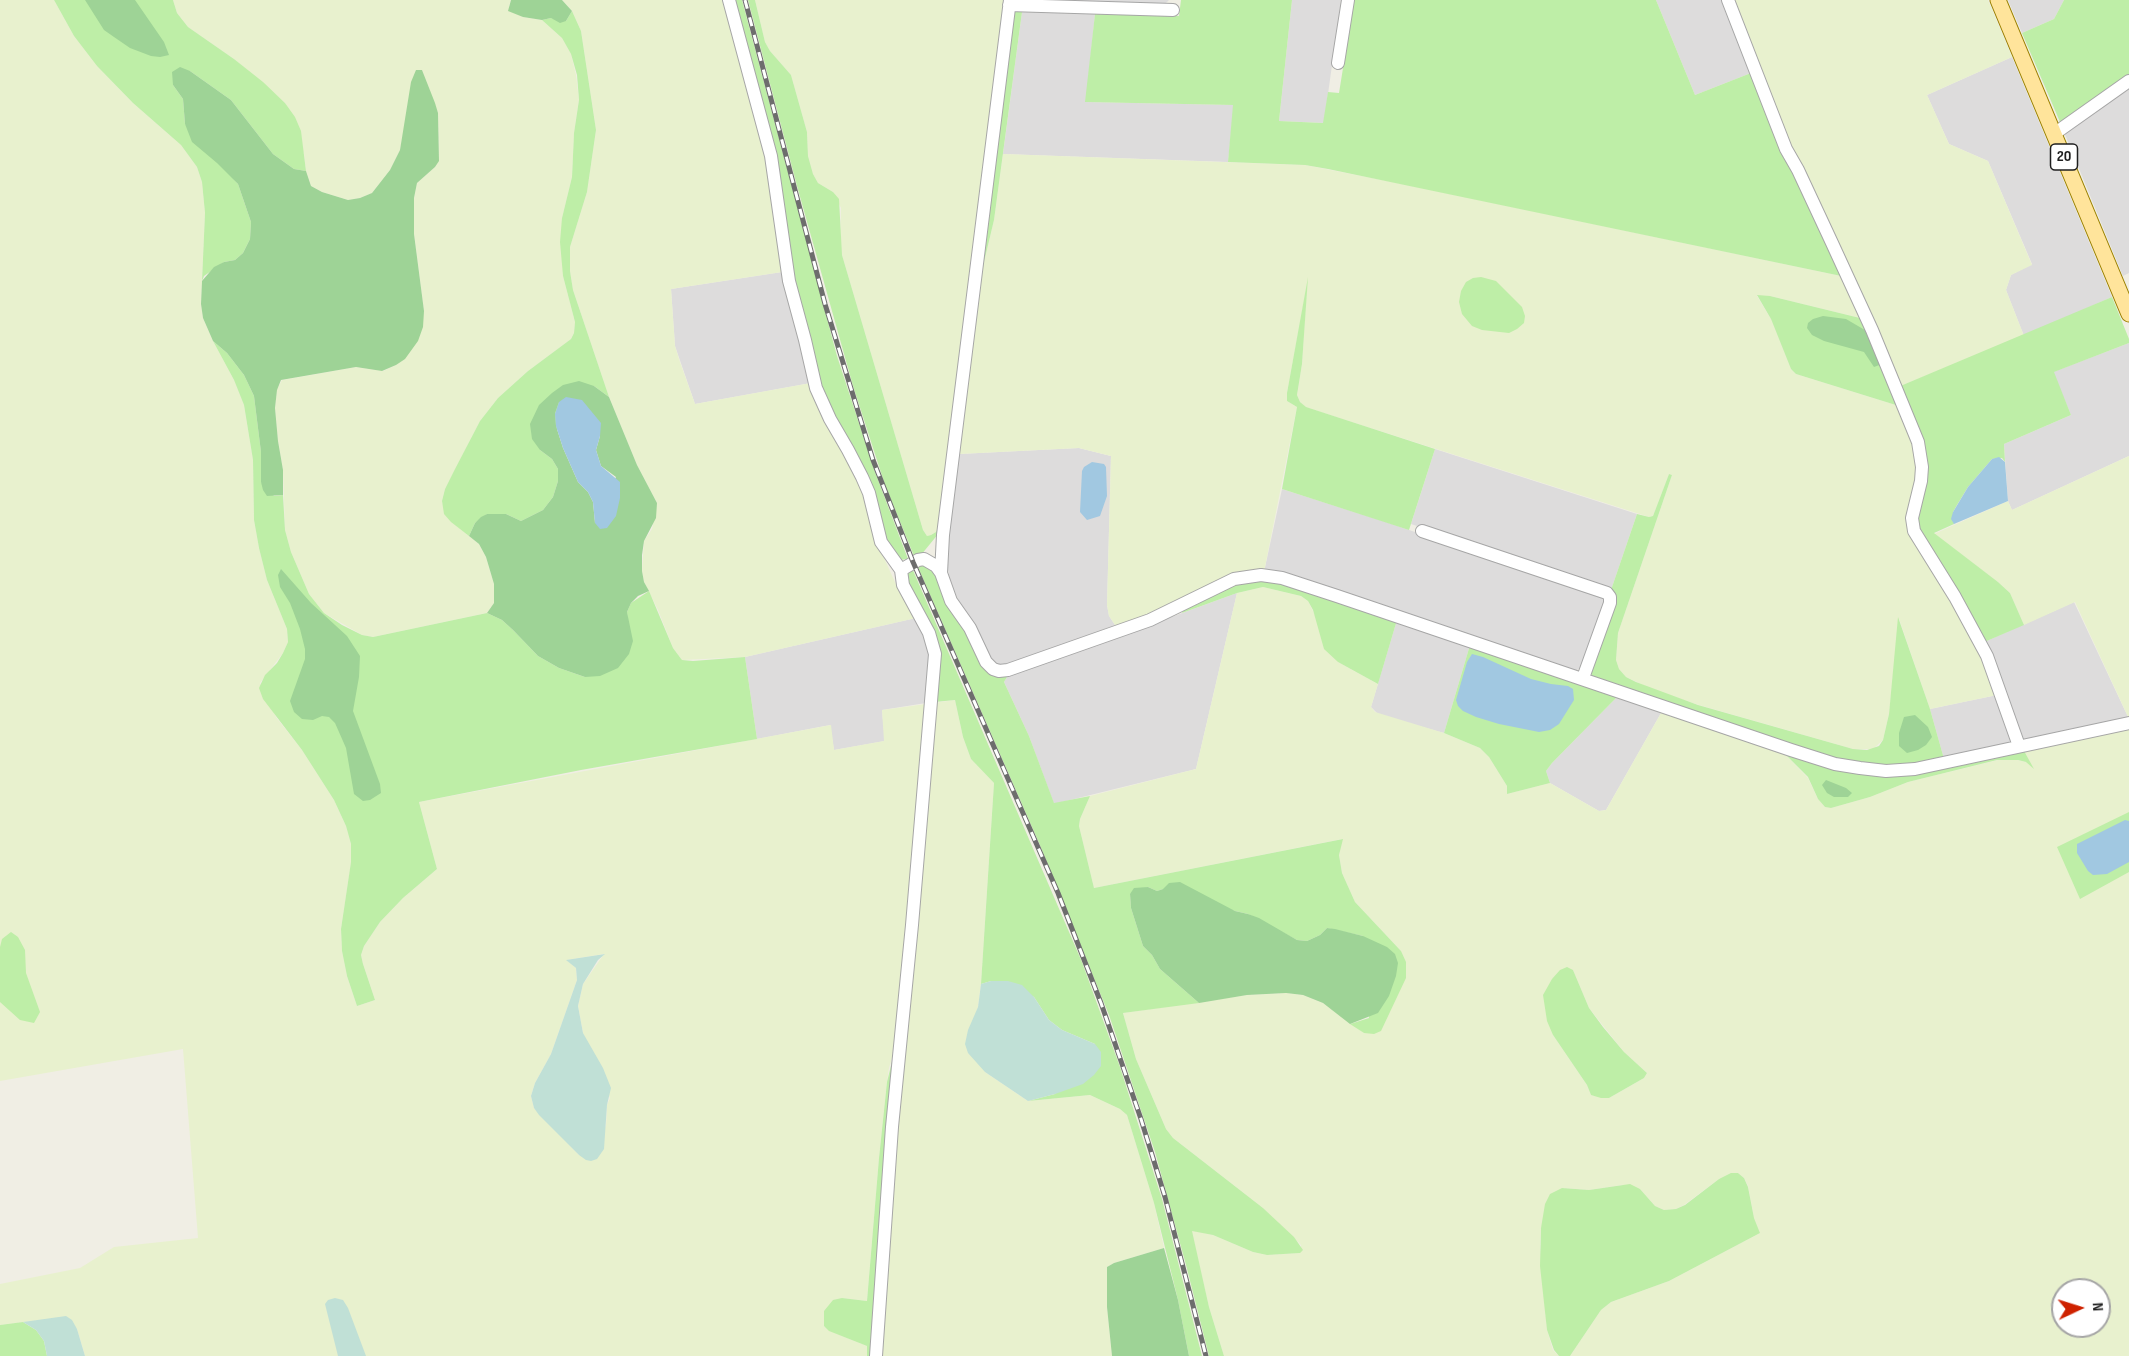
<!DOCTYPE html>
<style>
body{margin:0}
#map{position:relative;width:2129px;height:1356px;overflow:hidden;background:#f0eee4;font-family:"Sofia Sans Condensed",sans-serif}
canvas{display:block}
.north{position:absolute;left:2051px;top:1278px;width:60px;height:60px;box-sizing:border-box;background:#fff;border:2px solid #a5a5a5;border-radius:50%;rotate:86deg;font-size:16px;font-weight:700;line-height:24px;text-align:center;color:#1f1f1f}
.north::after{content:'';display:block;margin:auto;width:21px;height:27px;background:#ce2200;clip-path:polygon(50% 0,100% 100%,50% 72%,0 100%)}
</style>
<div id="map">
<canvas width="2129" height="1356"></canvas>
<div class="north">N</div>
</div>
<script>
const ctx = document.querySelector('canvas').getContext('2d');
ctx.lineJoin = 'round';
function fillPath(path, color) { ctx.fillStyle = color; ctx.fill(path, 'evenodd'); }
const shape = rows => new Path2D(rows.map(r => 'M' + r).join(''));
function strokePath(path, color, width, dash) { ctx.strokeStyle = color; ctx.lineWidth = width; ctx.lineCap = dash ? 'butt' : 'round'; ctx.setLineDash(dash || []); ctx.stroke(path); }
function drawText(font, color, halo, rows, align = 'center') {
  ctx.font = font + ' "Sofia Sans Condensed",sans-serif'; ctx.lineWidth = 4.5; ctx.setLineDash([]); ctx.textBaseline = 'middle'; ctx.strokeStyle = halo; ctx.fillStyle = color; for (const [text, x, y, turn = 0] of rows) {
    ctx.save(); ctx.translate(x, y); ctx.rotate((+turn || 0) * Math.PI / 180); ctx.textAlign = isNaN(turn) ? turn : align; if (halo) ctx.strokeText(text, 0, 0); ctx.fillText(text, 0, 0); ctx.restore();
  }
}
const residential = shape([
 [1024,0,1169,0,1164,5],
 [1292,0,1341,0,1324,123,1279,121],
 [1656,0,1721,0,1751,73,1695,95],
 [2008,0,2064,0,2054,19,2022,33],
 [1022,12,1095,14,1086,102,1234,105,1228,162,1003,154],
 [2012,57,2112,297,2024,336,2006,290,2011,275,2032,264,1988,161,1949,144,1927,95],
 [2129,84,2129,273,2123,276,2064,132],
 [782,272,811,383,695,404,675,346,671,289],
 [2129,343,2129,456,2012,510,2008,501,2004,444,2071,415,2053,372],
 [1079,448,1111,456,1107,605,1109,616,1115,625,1007,666,995,665,990,660,950,584,947,562,949,537,959,454],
 [1435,449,1637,514,1611,590,1411,524],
 [1282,489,1389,523,1605,598,1606,601,1583,666,1574,672,1264,572],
 [1237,593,1196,769,1054,804,1029,736,1004,682,1007,677],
 [2074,602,2129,719,2024,751,1982,643],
 [916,618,925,633,930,657,926,703,882,710,885,741,834,750,830,725,757,739,745,657],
 [1397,620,1470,645,1444,733,1379,715,1371,707],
 [1997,695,2012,742,2010,744,1944,759,1930,709],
 [1617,697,1661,713,1606,810,1599,811,1550,783,1546,771,1552,763]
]);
const farmland = shape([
 [0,0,54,0,74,36,97,66,133,103,181,145,197,167,202,182,205,213,201,304,203,318,213,341,234,380,244,405,253,460,254,520,259,548,267,580,287,629,288,642,283,653,260,683,276,717,302,750,334,800,346,826,351,844,351,863,341,929,342,951,347,976,357,1006,375,1000,363,964,361,955,364,946,380,922,403,898,437,869,419,802,831,725,834,750,884,741,882,710,955,700,963,737,971,759,994,783,981,984,978,1007,974,1019,985,1072,1028,1101,1090,1095,1120,1109,1127,1115,1154,1203,1164,1248,1114,1263,1107,1267,1107,1307,1112,1356,872,1356,897,1041,889,1068,887,1082,879,1158,867,1301,842,1298,824,1312,824,1326,830,1331,867,1346,867,1356,85,1356,77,1329,66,1317,0,1325,0,1284,80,1268,114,1247,198,1238,183,1049,0,1081],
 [604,954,583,984,578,1006,583,1033,610,1098,607,1105,606,1126,579,1155,534,1108,531,1096,535,1083,551,1054,577,980,576,968,567,960],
 [173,0,511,0,509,6,523,17,542,20,562,38,571,54,576,75,579,100,574,133,572,177,562,218,563,276,575,322,574,333,571,339,528,371,498,398,480,421,445,489,442,501,445,514,452,522,479,544,486,557,494,584,494,603,487,613,373,637,362,635,324,613,309,594,291,552,285,530,283,470,278,441,275,408,277,389,282,380,356,367,383,371,396,365,424,311,414,234,414,198,417,183,435,167,439,160,438,113,422,70,405,125,400,150,390,170,372,193,360,198,348,200,322,192,311,186,306,171,304,154,285,103,234,59,188,27,177,13],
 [562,0,726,0,768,164,782,272,671,289,675,346,680,362,695,404,811,383,861,481,880,549,899,591,916,618,745,657,682,660,673,648,658,610,644,582,642,571,644,541,652,529,657,503,637,465,609,397,573,290,570,271,570,247,587,192,596,130,581,31,572,11],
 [755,0,1005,0,940,524,936,532,931,535,927,536,923,530,842,255,840,245,841,208,833,192,818,183,813,174,808,156,807,132,791,75,770,51,765,42],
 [1734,0,1988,0,2012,57,1927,95,1949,144,1988,161,2032,265,2011,275,2006,290,2024,336,1898,387,1794,154],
 [1003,154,1305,165,1408,185,1846,277,1864,319,1770,296,1757,296,1771,319,1791,369,1796,374,1899,406,1916,447,1922,548,1987,665,1997,695,1930,709,1899,619,1889,714,1883,740,1873,749,1853,749,1699,705,1658,692,1626,677,1619,669,1616,660,1618,633,1672,475,1669,474,1653,516,1649,517,1305,407,1300,402,1297,395,1302,364,1307,285,1287,393,1287,401,1297,407,1264,572,1127,625,1115,625,1109,616,1107,605,1111,456,1079,448,959,454,979,283,994,220],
 [2129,456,2129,719,2075,602,2024,625,2010,593,1998,582,1934,534,2008,501,2012,510],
 [1263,587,1301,596,1308,601,1338,662,1378,684,1371,707,1375,712,1444,733,1480,748,1489,757,1507,786,1507,794,1550,783,1599,811,1606,810,1661,713,1783,752,1808,778,1818,799,1825,807,1831,808,1870,797,1908,782,1998,760,2017,760,2026,762,2024,751,2129,727,2129,1356,1570,1356,1601,1310,1611,1302,1669,1281,1760,1233,1754,1218,1748,1186,1744,1178,1738,1173,1719,1179,1684,1205,1676,1209,1664,1210,1655,1206,1640,1189,1622,1185,1589,1190,1562,1188,1541,1228,1540,1247,1547,1330,1553,1350,1559,1356,1224,1356,1209,1307,1191,1230,1213,1235,1253,1252,1267,1255,1299,1253,1301,1245,1263,1208,1173,1138,1166,1129,1136,1059,1123,1013,1247,995,1286,993,1303,995,1323,1003,1364,1033,1401,951,1355,902,1342,873,1339,855,1342,839,1094,888,1079,826,1080,819,1090,796,1196,769,1237,593],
 [1573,970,1589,1008,1624,1052,1647,1073,1644,1078,1609,1098,1591,1095,1587,1085,1553,1035],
 [2063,1290,2099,1290,2099,1326,2063,1326]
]);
const grass = shape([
 [54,0,173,0,177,13,188,27,234,59,263,82,285,103,295,117,301,131,306,171,294,169,273,154,231,100,190,71,173,85,183,99,185,124,238,184,251,222,250,239,243,253,235,260,224,262,204,276,202,281,205,213,202,182,197,167,181,145,133,103,97,66,74,36],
 [732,0,742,0,837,356,875,472,908,559,899,560,890,550,816,375],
 [748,0,755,0,765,42,770,51,791,75,807,132,808,156,813,174,818,183,833,192,839,199,842,255,923,530,927,536,931,535,936,532,940,524,939,533,921,555,914,556,885,485,853,386,797,186],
 [1181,0,1292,0,1279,121,1323,123,1328,92,1339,93,1354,0,1656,0,1695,95,1751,73,1846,277,1328,169,1305,165,1228,162,1233,105,1085,102,1095,14,1179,16],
 [2064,0,2129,0,2129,76,2062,123,2060,122,2022,33,2054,19],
 [572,11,581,31,596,130,587,192,570,247,570,271,573,290,609,397,594,386,540,450,552,459,558,469,558,481,553,497,543,510,521,521,506,514,487,514,475,523,469,536,451,522,444,514,442,501,445,489,455,469,480,421,498,398,528,371,571,339,574,333,575,322,563,276,560,242,562,218,572,177,574,133,579,100,577,75,571,54,562,38,542,20,551,18,566,21],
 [1014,12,1022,12,994,220,979,283],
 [1308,277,1302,364,1297,395,1300,402,1306,407,1435,449,1409,530,1282,489,1297,407,1287,401,1287,393],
 [1481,277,1496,281,1522,307,1525,316,1524,323,1517,329,1509,333,1482,330,1472,326,1462,314,1459,302,1461,291,1466,282,1473,278],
 [1757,295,1770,296,1864,319,1899,406,1796,374,1791,369,1771,319],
 [2112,297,2129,339,2129,343,2054,372,2071,415,2004,444,2005,462,2002,458,1992,459,1968,487,1957,505,1953,512,1954,524,1934,533,1998,582,2010,593,2024,625,1982,643,1916,525,1924,469,1898,387],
 [213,341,227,353,244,375,254,396,261,452,261,482,274,496,283,495,285,530,291,552,309,594,324,613,342,625,362,635,373,637,487,613,502,620,513,630,538,656,559,668,585,677,628,623,627,612,631,603,649,591,673,648,682,660,693,661,745,657,757,739,581,770,419,802,437,869,403,898,380,922,364,946,361,955,363,964,375,1000,357,1006,347,976,342,951,341,929,351,862,351,844,346,826,334,800,302,750,263,699,259,688,265,675,277,663,283,653,288,642,287,629,267,580,259,548,254,520,253,460,244,405,234,380],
 [1669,474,1672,475,1618,633,1616,660,1619,669,1626,677,1636,682,1698,705,1853,749,1867,750,1879,746,1883,740,1889,714,1898,617,1930,709,1944,759,1893,768,1831,758,1592,677,1591,673,1616,597,1615,594,1611,590,1637,514,1649,517,1653,516],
 [921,564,932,568,988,671,992,676,1007,677,1004,682,1029,736,1054,803,1090,796,1080,819,1079,826,1094,888,1343,839,1339,855,1342,873,1355,902,1401,951,1406,962,1406,978,1381,1031,1374,1034,1364,1033,1350,1024,1369,1018,1363,936,1327,928,1320,935,1307,941,1297,940,1248,914,1235,911,1163,889,1157,891,1148,887,1130,894,1131,908,1143,946,1152,955,1160,969,1199,1003,1123,1013,1136,1059,1166,1129,1173,1138,1263,1208,1294,1237,1303,1250,1300,1253,1267,1255,1253,1252,1213,1235,1192,1231,1209,1307,1224,1356,1209,1356,1186,1265,1155,1152,1109,1015,1039,843,917,565],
 [912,568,1082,962,1120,1067,1162,1199,1202,1356,1189,1356,1178,1300,1154,1203,1127,1115,1120,1109,1090,1095,1028,1101,1055,1094,1095,1044,1062,1030,1049,1020,1034,997,991,981,981,984,994,783,971,759,963,737,955,700,935,702,939,660,908,586,907,573],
 [1267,579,1397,620,1378,684,1338,662,1324,649,1313,610,1308,601,1301,596,1263,587,1237,593,1182,613,1183,611,1229,585],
 [1470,645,1617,697,1552,763,1546,771,1550,783,1507,794,1507,786,1489,757,1480,748,1444,733],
 [2024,751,2034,769,2026,762,2018,760,1997,760,1908,782,1870,797,1831,808,1825,807,1818,799,1808,777,1783,752,1853,772],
 [2129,812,2129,872,2080,899,2057,847],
 [11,932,18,937,25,950,26,973,40,1012,34,1023,20,1020,0,1002,0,947,2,939],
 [1567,967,1573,970,1589,1008,1603,1027,1624,1052,1647,1073,1644,1078,1609,1098,1601,1098,1591,1095,1587,1085,1553,1035,1547,1021,1543,995,1552,979,1560,970],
 [898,1037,872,1356,867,1356,867,1346,829,1331,824,1326,824,1311,833,1300,842,1298,867,1301,879,1158,887,1082],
 [1731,1173,1738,1173,1744,1178,1748,1187,1754,1218,1760,1233,1669,1281,1611,1302,1601,1310,1570,1356,1559,1356,1554,1350,1547,1330,1540,1266,1541,1228,1545,1204,1550,1194,1562,1188,1589,1190,1630,1184,1640,1189,1655,1206,1664,1210,1676,1209,1685,1205,1719,1179],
 [23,1322,36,1330,44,1341,47,1356,0,1356,0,1325]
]);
const forest = shape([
 [85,0,135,0,164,42,169,55,160,57,151,56,130,48,114,37,104,30],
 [511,0,562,0,572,11,566,21,560,23,551,18,542,20,523,17,508,11],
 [180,67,190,71,231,100,273,154,294,169,306,171,311,186,322,192,348,200,360,198,372,193,390,170,400,150,411,82,416,70,422,70,435,103,438,113,439,161,435,167,417,183,414,198,414,234,424,311,423,327,418,341,405,359,396,365,382,371,356,367,281,380,277,390,275,408,278,441,283,470,283,495,267,496,263,490,261,482,261,452,254,396,244,375,227,353,213,341,203,318,201,304,202,281,214,267,224,262,235,260,243,253,250,239,251,222,238,184,217,163,192,142,185,124,183,99,173,85,172,72],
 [1823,316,1846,319,1870,333,1882,364,1874,367,1864,352,1824,341,1812,335,1807,328,1808,323,1813,319],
 [579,381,594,386,609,397,637,465,657,503,656,518,644,541,642,555,642,571,644,582,649,591,638,596,631,603,627,612,633,641,629,654,618,668,600,676,585,677,559,668,538,656,513,630,502,620,487,613,494,603,494,584,486,557,479,544,469,536,475,523,481,517,487,514,506,514,521,521,543,510,553,497,558,481,558,469,552,459,540,450,532,439,530,424,539,405,552,393,563,385],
 [559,402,600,436,596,450,601,466,616,477,595,523,593,502,588,492,578,482,563,448,556,426,555,413],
 [281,569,311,603,347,636,360,656,359,677,353,711,380,784,381,793,370,800,363,801,354,794,346,748,335,723,329,717,322,716,313,720,302,719,294,712,290,701,305,659,305,649,300,629,290,603,280,587,278,575],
 [1915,715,1928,727,1932,737,1926,745,1918,750,1907,753,1899,746,1899,733,1904,717],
 [1826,780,1846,788,1852,793,1848,797,1834,797,1827,793,1822,785],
 [1180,882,1235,911,1248,914,1259,918,1297,940,1307,941,1320,935,1327,928,1335,929,1363,936,1387,947,1395,954,1398,963,1396,976,1389,996,1378,1013,1350,1024,1323,1003,1303,995,1286,993,1247,995,1199,1003,1160,969,1152,955,1143,946,1131,908,1130,894,1134,888,1148,887,1157,891,1163,889,1169,883],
 [1164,1248,1178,1300,1189,1356,1112,1356,1107,1307,1107,1267,1114,1263]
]);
const wetland = shape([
 [605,954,598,960,583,984,578,1006,583,1033,603,1068,611,1088,607,1105,604,1149,597,1159,591,1161,586,1160,579,1155,539,1115,534,1108,531,1096,535,1083,551,1054,577,980,576,968,566,960],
 [991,981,1008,981,1022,985,1034,997,1049,1020,1062,1030,1095,1044,1101,1052,1101,1066,1094,1075,1083,1084,1055,1094,1028,1101,985,1072,968,1053,965,1044,968,1030,978,1007,981,984],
 [335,1298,343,1300,348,1308,366,1356,338,1356,325,1304,328,1300],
 [66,1316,72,1320,77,1329,85,1356,47,1356,44,1341,36,1330,23,1322]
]);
const water = shape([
 [566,397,582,400,601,423,600,436,596,450,601,466,620,482,620,498,616,516,607,528,600,529,595,523,593,502,588,492,578,482,563,448,556,426,555,414,559,402],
 [1999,457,2005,462,2008,501,1954,524,1951,519,1953,512,1968,487,1992,459],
 [1092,462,1104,464,1106,467,1107,496,1100,516,1087,520,1080,512,1082,471,1084,467],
 [1472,654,1483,657,1531,679,1551,684,1568,686,1573,689,1574,700,1559,724,1550,730,1539,732,1499,724,1476,717,1463,711,1458,706,1456,700,1467,662],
 [2125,820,2129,821,2129,862,2107,874,2093,875,2088,871,2077,853,2077,844]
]);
const minor = shape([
 [729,0,771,156,789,281,805,340,816,388,830,419,848,450,862,477,869,493,881,542,901,570,903,585,929,633,935,654,912,925,892,1127,876,1356],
 [1728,0,1786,149,1798,170,1832,243,1872,330,1918,442,1922,467,1921,481,1912,518,1914,531,1955,597,1987,656,2019,746],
 [1009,5,1173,10],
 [1338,63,1348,0],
 [2054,134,2129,81],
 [1422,531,1607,593,1610,597,1610,603,1583,678],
 [901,570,918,560,924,559,936,566,941,573,951,601,970,628,986,662,993,669,999,671,1008,670,1150,620,1234,579,1261,575,1282,578,1337,596,1791,750,1835,764,1860,768,1886,771,1915,769,2129,723],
 [941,573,943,535,1010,0]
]);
const major = shape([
 [1998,0,2129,314]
]);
const rail = shape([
 [745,0,825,304,873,460,913,562,1058,893,1101,1003,1141,1119,1165,1197,1206,1356]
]);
const shields = [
 [2064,157,27]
];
const shieldNames = [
 ["20",2064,157]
];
fillPath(residential, '#dddcdc');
fillPath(farmland, '#e8f1ce');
fillPath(grass, '#beeea7');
fillPath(forest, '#9ed396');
fillPath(wetland, '#c0e0d6');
fillPath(water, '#a1c8e1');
strokePath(minor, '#a6a6a6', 14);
strokePath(major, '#9a8000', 17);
strokePath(minor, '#fff', 12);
strokePath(major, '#ffe49b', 15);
strokePath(rail, '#6d6d6d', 5);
strokePath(rail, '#fff', 3, [9]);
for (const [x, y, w] of shields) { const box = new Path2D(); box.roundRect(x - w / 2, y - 13, w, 26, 4.5); ctx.fillStyle = '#fff'; ctx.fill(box); strokePath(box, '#1f1f1f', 1.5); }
drawText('bold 16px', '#1f1f1f', null, shieldNames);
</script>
